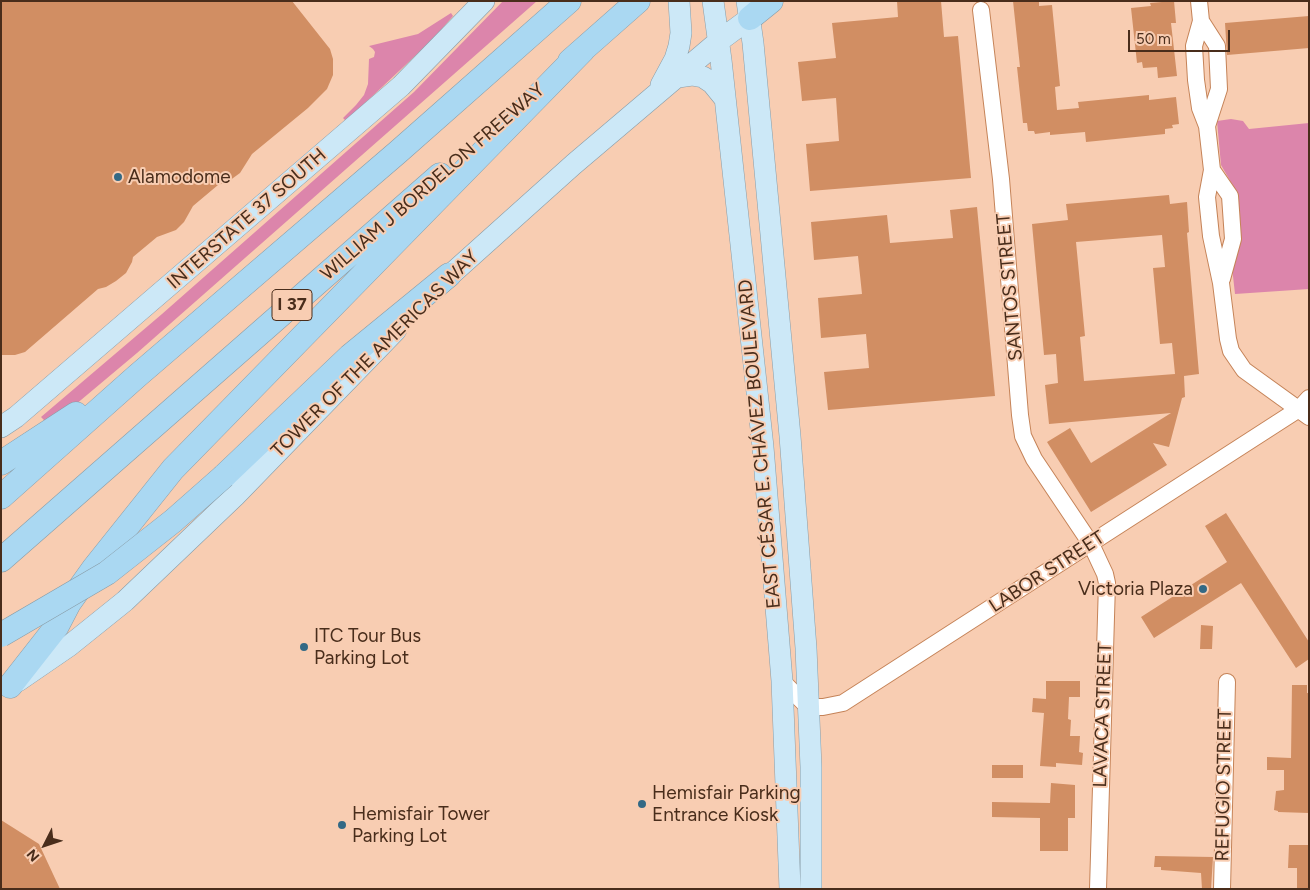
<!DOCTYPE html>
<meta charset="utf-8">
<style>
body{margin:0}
#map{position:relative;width:1310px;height:890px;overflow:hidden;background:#f8cdb2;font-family:Figtree,sans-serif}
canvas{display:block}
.frame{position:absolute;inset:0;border:2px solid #492d1b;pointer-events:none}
.north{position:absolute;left:20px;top:820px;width:50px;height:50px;-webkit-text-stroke:4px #f8cdb2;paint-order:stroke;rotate:229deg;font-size:14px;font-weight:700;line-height:20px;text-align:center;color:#492d1b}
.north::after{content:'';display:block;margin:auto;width:18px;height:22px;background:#492d1b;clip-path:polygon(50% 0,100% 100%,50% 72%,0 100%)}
.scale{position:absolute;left:1128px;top:30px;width:102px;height:22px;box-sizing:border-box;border:2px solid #492d1b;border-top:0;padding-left:6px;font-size:15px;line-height:18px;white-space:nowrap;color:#492d1b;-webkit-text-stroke:4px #f8cdb2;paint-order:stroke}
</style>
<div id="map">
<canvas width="1310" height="890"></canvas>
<div class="frame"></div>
<div class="north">N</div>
<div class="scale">50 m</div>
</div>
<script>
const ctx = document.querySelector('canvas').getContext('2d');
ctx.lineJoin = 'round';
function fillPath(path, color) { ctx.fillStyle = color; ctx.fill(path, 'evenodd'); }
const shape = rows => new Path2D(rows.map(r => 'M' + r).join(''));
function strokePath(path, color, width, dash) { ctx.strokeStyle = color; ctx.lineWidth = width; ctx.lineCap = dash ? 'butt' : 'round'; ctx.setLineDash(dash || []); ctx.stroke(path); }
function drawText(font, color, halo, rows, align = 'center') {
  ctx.font = font + ' Figtree,sans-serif'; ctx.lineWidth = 4; ctx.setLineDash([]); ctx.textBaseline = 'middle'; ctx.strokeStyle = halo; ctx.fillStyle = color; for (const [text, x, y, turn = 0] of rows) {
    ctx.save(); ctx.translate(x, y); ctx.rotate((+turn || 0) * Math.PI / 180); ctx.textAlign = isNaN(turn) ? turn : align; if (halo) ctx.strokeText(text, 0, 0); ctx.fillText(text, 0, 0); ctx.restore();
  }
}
const green = shape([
 [503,1,537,1,137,353,50,426,41,417,162,314,414,92],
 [451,13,453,16,433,39,346,121,343,118,356,105,364,95,368,84,369,59,374,57,375,52,373,49,369,46,418,34],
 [1231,119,1243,121,1249,129,1309,123,1309,289,1235,294,1232,267,1233,186,1221,165,1217,121]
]);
const building = shape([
 [1,1,292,1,330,49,333,59,333,75,327,89,308,108,252,154,240,173,229,181,218,185,193,206,184,222,176,230,157,237,133,257,132,262,126,273,116,281,106,287,98,289,25,352,15,355,1,355],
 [897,1,941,1,944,37,958,36,971,178,810,191,806,144,839,141,836,98,802,101,798,62,836,58,832,23,898,17],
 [1013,1,1039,1,1039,6,1052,5,1060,86,1055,87,1057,110,1079,108,1078,102,1149,95,1149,100,1176,97,1179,124,1172,125,1173,128,1165,129,1165,134,1086,142,1085,132,1050,135,1050,132,1035,134,1034,131,1028,131,1027,123,1023,123,1017,67,1020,67],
 [1174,1,1176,23,1171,23,1177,76,1158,78,1157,67,1143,68,1142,62,1137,63,1131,8,1151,6,1150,3],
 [1309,16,1309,48,1227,55,1225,23],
 [1169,195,1170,204,1187,202,1189,232,1187,233,1199,374,1184,376,1185,397,1182,398,1169,447,1153,443,1167,465,1091,512,1047,442,1070,428,1091,463,1171,413,1049,424,1045,385,1058,383,1056,354,1044,355,1032,224,1068,220,1066,204],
 [1162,235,1165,267,1153,268,1160,344,1172,343,1175,374,1084,381,1080,337,1085,336,1076,242],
 [977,207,995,396,828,410,824,372,869,368,866,334,821,338,818,298,862,294,858,256,814,260,811,222,887,215,890,243,953,238,950,210],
 [1226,513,1309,642,1309,659,1296,668,1241,583,1154,638,1141,617,1227,562,1205,526],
 [1201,625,1213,626,1212,649,1200,649],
 [1046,681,1080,681,1080,697,1069,697,1068,719,1071,720,1070,736,1080,736,1079,752,1083,753,1082,765,1056,763,1056,767,1040,766,1044,713,1032,712,1033,698,1046,699],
 [1292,685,1307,685,1307,693,1309,693,1309,813,1278,812,1278,811,1274,810,1276,791,1284,790,1284,770,1267,770,1267,757,1291,758],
 [992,765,1023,765,1023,778,992,778],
 [1051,783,1075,785,1075,818,1068,818,1068,851,1040,851,1040,818,992,817,992,802,1050,803],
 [1,820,39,844,60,889,1,889],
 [1289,845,1309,845,1309,889,1297,889,1297,868,1288,868],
 [1155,856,1213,857,1211,889,1202,889,1201,873,1161,870,1161,867,1154,867]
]);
const minor = shape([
 [1199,1,1201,21,1194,46,1196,80,1200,108,1207,126,1212,170,1207,197,1211,236,1221,283,1228,339,1231,351,1244,370,1309,417],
 [981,10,1001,179,1020,415,1023,436,1034,459,1091,544,1105,574,1107,583,1098,889],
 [1201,21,1217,46,1219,89,1207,126],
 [1212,170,1230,196,1233,239,1222,279],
 [782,681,808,707,823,707,843,703,1299,409,1309,398],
 [1222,889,1227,682]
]);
const major = shape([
 [713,1,721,60,763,447,782,681,790,889],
 [747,1,753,43,790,436,806,648,811,767,811,889],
 [678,77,692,75,703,77,712,83,725,99],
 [661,85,675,59,679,46,681,33,679,1],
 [438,286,574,164,719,41,750,18],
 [1,427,16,417,401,86,484,1],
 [18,681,69,646,125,601,235,496,396,330]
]);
const highway = shape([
 [750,18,771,1],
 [570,61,638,1],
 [1,463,76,414],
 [224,476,350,356,449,275],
 [1,497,137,376,398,152,569,1],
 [1,560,440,175],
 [10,686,57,626,69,603,94,568,173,469,583,50]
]);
const highwayBridge = shape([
 [1,635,107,573,173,521,224,476]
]);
const markers = [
 [118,177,5,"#336985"],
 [1203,589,5,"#336985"],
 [304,647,5,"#336985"],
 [642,804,5,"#336985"],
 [342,825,5,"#336985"]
];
const shields = [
 [292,305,40]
];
const shieldNames = [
 ["I 37",292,305]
];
const poiNames = [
 ["Alamodome",128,177],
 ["Victoria Plaza",1193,589,"right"],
 ["ITC Tour Bus",314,636],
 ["Parking Lot",314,658],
 ["Hemisfair Parking",652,793],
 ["Entrance Kiosk",652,815],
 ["Hemisfair Tower",352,814],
 ["Parking Lot",352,836]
];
const streetNames = [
 ["WILLIAM J BORDELON FREEWAY",433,182,-41],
 ["INTERSTATE 37 SOUTH",247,219,-41],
 ["SANTOS STREET",1010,287,-95],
 ["TOWER OF THE AMERICAS WAY",375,354,-45],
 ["EAST CÉSAR E. CHÁVEZ BOULEVARD",760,444,-95],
 ["LABOR STREET",1047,572,-33],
 ["LAVACA STREET",1103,715,-88],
 ["REFUGIO STREET",1224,785,-89]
];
fillPath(green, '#dc85ab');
fillPath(building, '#d18e63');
strokePath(minor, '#c58358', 18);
strokePath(major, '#889ca7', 22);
strokePath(highway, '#889ca7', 25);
strokePath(minor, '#fff', 16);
strokePath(major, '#cce8f7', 21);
strokePath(highway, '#aad8f2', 24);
strokePath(highwayBridge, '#889ca7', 25, []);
strokePath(highwayBridge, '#aad8f2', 24);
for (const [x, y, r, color] of markers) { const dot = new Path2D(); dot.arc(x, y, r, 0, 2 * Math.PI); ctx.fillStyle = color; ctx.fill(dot); strokePath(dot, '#f8cdb2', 2); }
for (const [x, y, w] of shields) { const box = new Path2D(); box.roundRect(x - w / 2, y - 15.5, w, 31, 4); ctx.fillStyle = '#f8cdb2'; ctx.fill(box); strokePath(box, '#492d1b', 1); }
drawText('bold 18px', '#492d1b', null, shieldNames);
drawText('19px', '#492d1b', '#f8cdb2', poiNames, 'left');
drawText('19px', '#492d1b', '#f8cdb2', streetNames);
</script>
